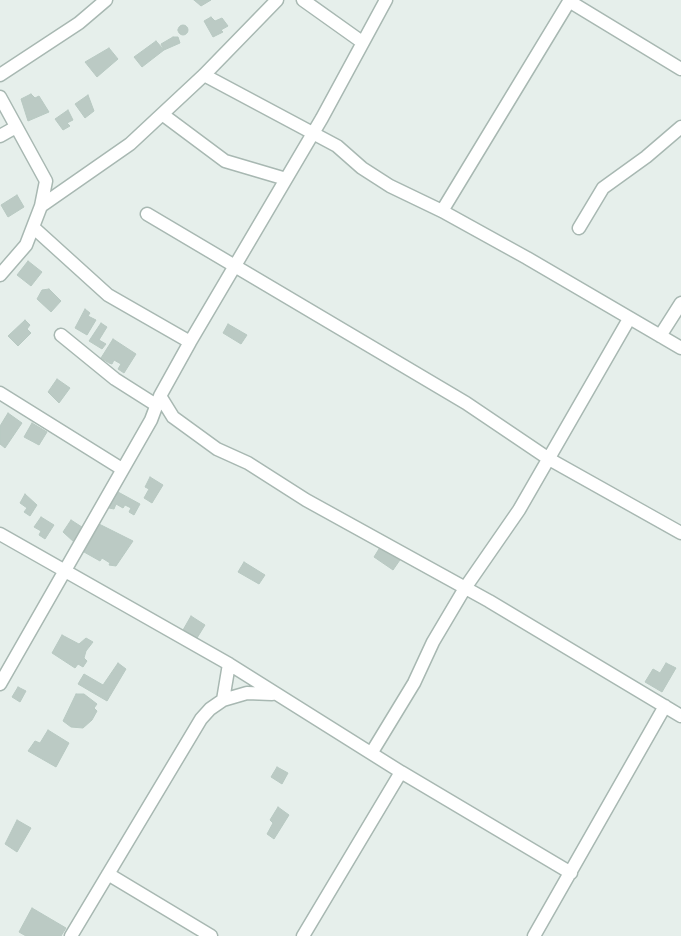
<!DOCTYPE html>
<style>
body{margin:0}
canvas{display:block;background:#e6efeb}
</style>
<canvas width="681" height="936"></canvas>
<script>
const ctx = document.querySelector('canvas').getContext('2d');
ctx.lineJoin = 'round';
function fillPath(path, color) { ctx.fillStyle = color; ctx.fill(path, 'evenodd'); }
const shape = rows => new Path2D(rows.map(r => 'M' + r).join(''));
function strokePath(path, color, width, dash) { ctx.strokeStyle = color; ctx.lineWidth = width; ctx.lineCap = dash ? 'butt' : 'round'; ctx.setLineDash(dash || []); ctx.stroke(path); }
const building = shape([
 [194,0,211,0,201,6,194,0],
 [211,17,215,21,222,18,228,26,221,30,223,32,213,37,204,21,211,17],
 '178 30a5 5 0 1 1 10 0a5 5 0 1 1-10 0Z',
 [173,37,178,37,180,43,164,50,161,44,173,37],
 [156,41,164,50,142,67,134,57,156,41],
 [109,48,118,59,97,77,85,62,109,48],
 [31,94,35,98,39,96,49,112,28,121,21,99,31,94],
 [88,95,94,111,85,118,75,104,88,95],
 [68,110,73,120,67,123,70,126,63,130,55,119,68,110],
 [17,195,24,207,8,217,1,205,17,195],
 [28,261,42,272,31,286,17,275,28,261],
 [49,289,61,301,51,312,37,299,42,290,49,289],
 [85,309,90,313,88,316,96,320,87,335,75,328,85,309],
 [25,320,30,325,27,329,31,333,18,346,8,336,25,320],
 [101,323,107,327,99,340,106,344,102,349,89,341,101,323],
 [228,324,247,335,241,344,223,333,228,324],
 [113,339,136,354,124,373,118,369,121,364,114,360,112,364,109,363,101,358,113,339],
 [57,379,70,388,59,403,48,392,57,379],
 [8,413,22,423,5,448,0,444,0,426,8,413],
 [32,423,47,432,39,445,24,437,32,423],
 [150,477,163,485,152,503,144,498,149,489,145,487,150,477],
 [118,492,140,504,134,515,129,512,131,508,125,505,123,508,116,504,114,509,109,508,118,492],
 [25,494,37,505,30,516,24,512,27,508,20,503,25,494],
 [41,517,54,525,45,539,39,535,41,531,34,527,41,517],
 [71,520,85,529,75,543,63,532,71,520],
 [99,524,133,541,116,566,109,565,110,563,102,558,100,561,84,552,99,524],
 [382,544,402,557,393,570,374,557,382,544],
 [244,562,265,575,259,584,238,572,244,562],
 [191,616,205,625,197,638,183,630,191,616],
 [62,635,79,644,86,638,93,642,86,651,84,658,87,661,83,667,78,664,75,668,52,653,62,635],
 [118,663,126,669,107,701,78,684,84,674,103,685,118,663],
 [666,663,676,668,662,692,645,682,653,669,660,673,666,663],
 [18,687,26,691,20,702,12,697,18,687],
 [76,694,84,694,97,704,94,708,97,711,92,720,83,728,71,727,63,721,76,694],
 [48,730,69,743,56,767,28,751,35,741,40,743,48,730],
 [277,767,288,773,282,784,271,777,277,767],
 [278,807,289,815,274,839,267,834,273,823,270,820,278,807],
 [17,820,31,828,17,852,5,844,17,820],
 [32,908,66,928,61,936,26,936,19,932,32,908]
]);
const minor = shape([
 [303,0,362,42],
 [569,1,681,69],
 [0,75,79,23,106,0],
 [204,75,337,146,362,168,390,186,442,211,527,258,681,348],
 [0,97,46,181,41,206,26,245,0,275],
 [162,114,225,161,286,179],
 [0,136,16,127],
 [41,206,130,144,204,75,277,0],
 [442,211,570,0],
 [147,214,466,403,549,459,681,533],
 [34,228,108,295,190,342],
 [579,228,603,188,646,157,681,127],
 [61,335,115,379,156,405],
 [660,336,681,303],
 [0,393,122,469],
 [160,396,173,417,217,449,248,463,306,500,489,601,681,716],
 [0,534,229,664,401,772,571,873],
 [0,684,151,420,160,396,190,342,322,118,386,0],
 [223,700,229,664],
 [372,752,414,683,433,642,465,588,519,510,629,319],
 [108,874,211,936],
 [71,936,201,719,210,709,223,700,247,693,272,694],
 [303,936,401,772],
 [534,936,665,706]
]);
fillPath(building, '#bbcac4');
strokePath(building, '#b8c9c2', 1);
strokePath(minor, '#a8b8b2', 15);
strokePath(minor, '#fff', 12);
</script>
